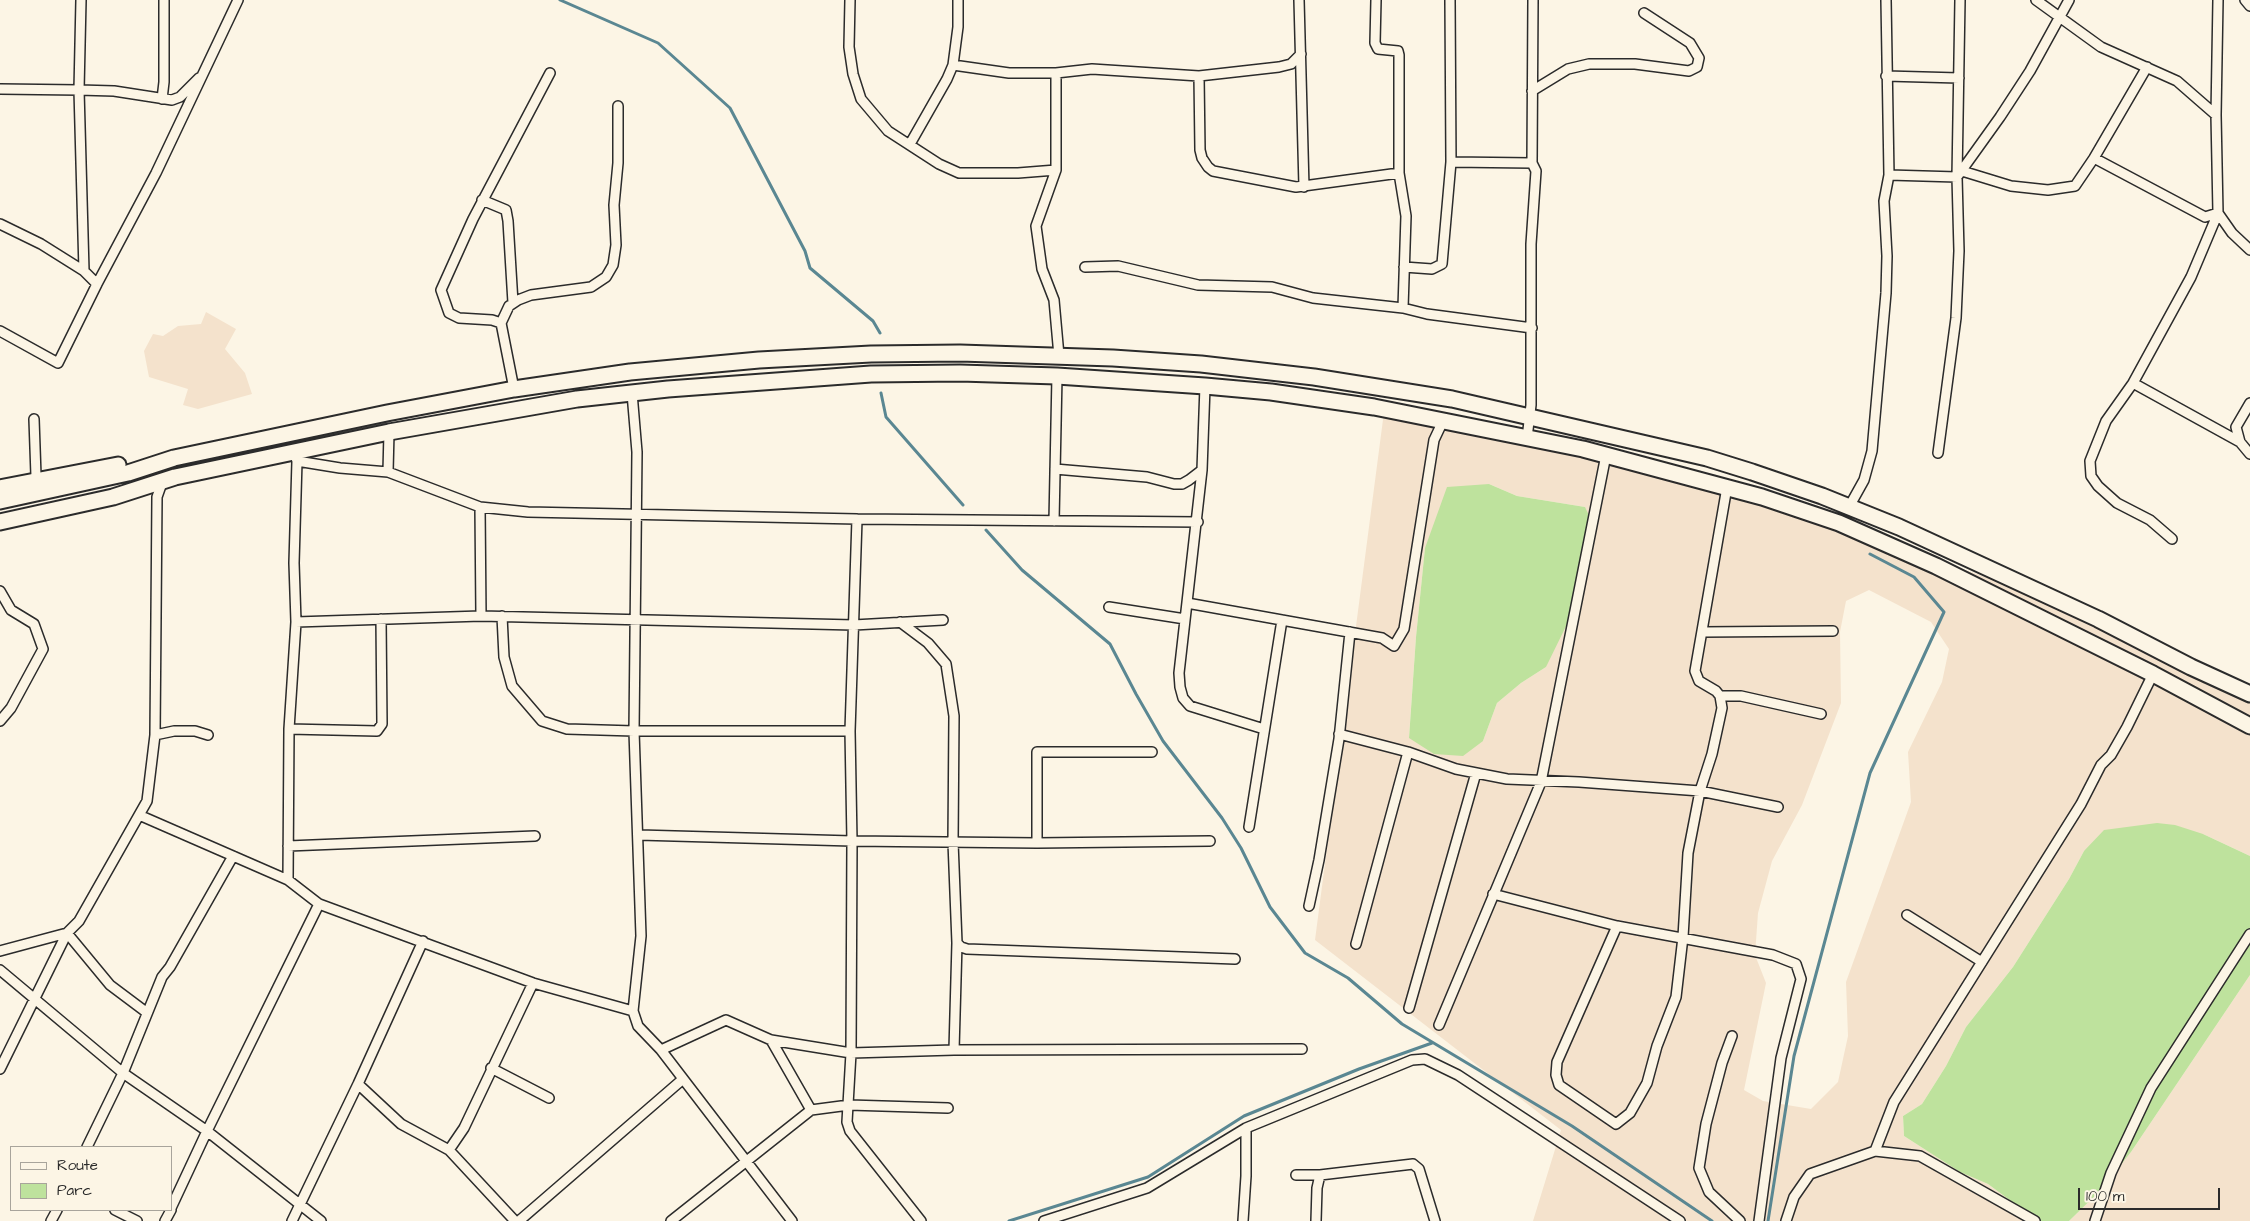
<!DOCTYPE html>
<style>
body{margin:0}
#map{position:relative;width:2250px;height:1221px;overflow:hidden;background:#fcf5e5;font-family:"Architects Daughter",sans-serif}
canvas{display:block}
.legend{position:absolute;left:10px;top:1146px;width:162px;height:65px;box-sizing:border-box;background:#fcf5e5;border:1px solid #a8a49b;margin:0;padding:6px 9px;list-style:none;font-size:15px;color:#2b2b2b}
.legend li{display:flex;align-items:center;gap:10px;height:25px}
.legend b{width:25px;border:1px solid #a8a49b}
.scale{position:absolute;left:2078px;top:1188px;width:142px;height:22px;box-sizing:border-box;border:2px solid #2b2b2b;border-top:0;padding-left:6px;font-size:15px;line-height:18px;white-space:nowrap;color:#2b2b2b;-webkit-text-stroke:4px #fcf5e5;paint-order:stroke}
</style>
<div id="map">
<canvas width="2250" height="1221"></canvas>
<ul class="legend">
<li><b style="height:6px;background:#fcf5e5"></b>Route</li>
<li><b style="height:14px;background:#bee29d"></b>Parc</li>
</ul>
<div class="scale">100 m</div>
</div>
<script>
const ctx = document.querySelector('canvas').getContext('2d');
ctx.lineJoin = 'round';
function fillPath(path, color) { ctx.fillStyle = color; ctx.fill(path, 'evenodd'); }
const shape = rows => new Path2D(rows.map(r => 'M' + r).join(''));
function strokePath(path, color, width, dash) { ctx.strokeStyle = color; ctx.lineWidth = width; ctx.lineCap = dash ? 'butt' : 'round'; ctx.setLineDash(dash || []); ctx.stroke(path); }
const built = shape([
 [206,312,236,329,225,349,245,373,252,394,198,409,183,405,188,389,149,377,144,351,153,334,163,336,178,326,201,324],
 [1384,412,1529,437,1835,523,2010,586,2250,696,2250,856,2203,834,2084,851,2069,879,2013,967,1966,1027,1946,1066,1922,1104,1903,1116,1904,1136,1960,1172,1988,1184,2038,1221,1533,1221,1561,1130,1315,940],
 [1489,484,1517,496,1585,507,1546,667,1521,683,1497,703,1483,741,1409,737,1416,637,1425,548],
 [1869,590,1931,622,1949,649,1942,682,1908,752,1911,802,1846,982,1848,1036,1838,1082,1811,1109,1763,1101,1744,1090,1766,983,1755,955,1758,913,1772,861,1802,805,1841,703,1840,632,1846,601],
 [2250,975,2250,1221,2069,1221,2102,1189,2131,1152]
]);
const green = shape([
 [1489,484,1517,496,1585,507,1593,524,1570,618,1546,667,1521,683,1497,703,1483,741,1463,756,1434,754,1409,738,1416,637,1425,548,1447,487],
 [2157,823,2175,825,2203,834,2250,856,2250,975,2131,1152,2102,1189,2069,1221,2038,1221,1988,1184,1960,1172,1904,1136,1903,1116,1922,1104,1946,1066,1966,1027,2013,967,2069,879,2084,851,2104,830]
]);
const stream = shape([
 [560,0,658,43,730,108,805,251,810,268,873,321,880,333],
 [881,393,886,417,963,505],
 [986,530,1022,570,1110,644,1136,694,1163,741,1222,818,1241,848,1270,907,1305,953,1348,978,1402,1024,1572,1126,1712,1221],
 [1009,1221,1148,1177,1244,1116,1359,1069,1432,1043],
 [1768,1221,1794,1056,1870,773,1944,612,1914,577,1870,554]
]);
const street = shape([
 [81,0,79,90,114,91,172,100,180,97,199,78],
 [850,0,849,47,853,74,861,99,888,131,939,164,959,173,1018,173,1056,170,1056,73,1009,73,953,65],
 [1299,0,1304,187],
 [1376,0,1375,43,1378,49,1398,51,1399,55,1399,173,1406,216,1403,308],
 [2036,0,2101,47,2177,81,2216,115],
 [2245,0,2250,6],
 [1301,54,1291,64,1279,67,1199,76,1200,150,1202,158,1208,167,1213,171,1296,187,1399,173],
 [1056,73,1092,69,1199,76],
 [1886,76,1959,78],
 [0,89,79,90,84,271],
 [1532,91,1568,69,1589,64,1635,64,1689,71,1697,67,1699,58,1690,43,1644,13],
 [162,99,164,82,164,0],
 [910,144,947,79,953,65,958,27,958,0],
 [2094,158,2205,217,2218,213],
 [1451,162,1532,163],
 [1056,170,1036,226,1042,269,1054,300,1059,356],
 [1962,171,2011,186,2048,190,2075,186,2094,158,2147,67],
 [1889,175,1957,177,2000,117,2030,71,2069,0],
 [482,200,506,210,508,221,513,303],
 [2218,213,2232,233,2250,250],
 [0,224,41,244,84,271,97,284],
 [1085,267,1118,266,1198,285,1272,287,1313,298,1403,308,1427,314,1532,328],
 [1404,267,1432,269,1442,264,1451,162,1450,0],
 [501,323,509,306,518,300,531,295,591,287,606,277,613,265,616,245,614,205,618,163,618,106],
 [0,331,58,363,97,284,156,173,238,0],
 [2133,383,2240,442,2250,454],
 [1205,386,1202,470,1179,673,1180,687,1183,698,1190,706,1264,729],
 [514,389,501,323,492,320,459,318,449,313,441,290,473,219,550,73],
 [632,393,637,452,634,731,641,936,633,1011,638,1026,661,1050,792,1221],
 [34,419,36,476,39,479],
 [1527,438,1531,405,1531,244,1536,171,1532,163,1533,0],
 [2240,442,2236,427,2250,403],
 [294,452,297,461,340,468,388,472,480,507,528,512,857,519,1198,522],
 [1938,453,1956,318,1959,251,1957,177,1960,0],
 [1055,469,1147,477,1174,484,1182,484,1189,480,1202,470],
 [388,472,389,432],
 [480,507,481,616],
 [1849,507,1864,480,1872,451,1886,293,1887,256,1884,201,1889,175,1886,0],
 [857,519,850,731,852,841,851,1053,847,1122,850,1131,921,1221],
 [1054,521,1057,376],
 [2172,539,2150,520,2117,503,2098,486,2091,476,2090,461,2106,421,2133,383,2191,277,2218,213,2216,115,2218,0],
 [0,591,11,610,34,624,43,649,11,708,0,721],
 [1187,603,1382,638,1394,646,1404,629,1434,440,1443,421],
 [1109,607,1185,619],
 [502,616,504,657,512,686,542,721,567,729,634,731,850,731],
 [296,622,481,616,854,625,943,620],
 [900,622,928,643,946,664,954,716,953,842,957,943,954,1050],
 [1702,632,1833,631],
 [1720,696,1741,696,1821,714],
 [289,729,377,731,382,724,381,619],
 [1339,734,1408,752,1456,769,1507,779,1579,782,1700,791,1778,807],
 [155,735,174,731,195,731,208,735],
 [139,815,288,880,319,904,533,983,633,1011],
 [1249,827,1282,620],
 [639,835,852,841,1037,843,1210,841],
 [1037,843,1037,752,1152,752],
 [288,846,535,836],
 [288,880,289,729,296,622,294,563,297,461],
 [1493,894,1617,926,1773,955,1796,964,1801,979,1781,1058,1759,1221],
 [1309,906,1319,860,1339,739,1350,632],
 [1907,915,1982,962],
 [1617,926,1557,1062,1556,1075,1559,1085,1616,1124,1630,1113,1647,1083,1657,1046,1676,997,1683,937,1688,853,1700,791,1712,754,1722,708,1720,696,1716,691,1699,681,1695,671,1727,487],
 [957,943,961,947,967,949,1235,959],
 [1356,944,1408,752],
 [0,951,67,933,79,921,147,801,155,735,157,497,163,480],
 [0,970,123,1073,207,1131,321,1221],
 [1409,1008,1476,773],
 [1439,1025,1541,782,1606,455],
 [1732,1036,1722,1063,1706,1124,1699,1168,1709,1192,1740,1221],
 [771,1040,811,1110],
 [661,1050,726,1020,771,1040,851,1053,954,1050,1302,1049],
 [491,1068,549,1098],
 [0,1069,67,933,110,985,146,1012],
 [358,1084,401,1124,449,1150,515,1221],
 [87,1147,123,1073,162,977,170,967,233,856],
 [449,1150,464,1128,533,983],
 [1875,1151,1920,1156,2035,1221],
 [1296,1175,1320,1175,1413,1164,1419,1169,1435,1221],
 [171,1208,207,1131,319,904],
 [115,1210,137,1221],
 [51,1221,57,1210],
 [165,1221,171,1210],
 [292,1221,358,1084,423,941],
 [519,1221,683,1079],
 [671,1221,811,1110,849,1105,948,1108],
 [1044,1221,1147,1188,1246,1128,1412,1060,1425,1059,1458,1075,1680,1221],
 [1243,1221,1246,1176,1246,1128],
 [1316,1221,1317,1188,1320,1175],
 [1786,1221,1794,1197,1810,1174,1875,1151,1894,1102,2081,804,2101,765,2111,755,2127,727,2153,674],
 [2095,1221,2111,1173,2151,1088,2250,934]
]);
const primary = shape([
 [0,488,118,465],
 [0,501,128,473,174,458,387,413,514,389,630,372,759,360,871,354,960,353,1113,358,1201,364,1314,377,1452,399,1707,458,1752,472,1822,496,1899,527,2098,619,2191,667,2250,694],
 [0,522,113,497,175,477,389,432,577,399,668,389,871,374,960,373,1057,376,1205,386,1271,392,1374,407,1583,449,1762,497,1839,523,1936,566,2153,674,2250,726]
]);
fillPath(built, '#f4e2cc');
fillPath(green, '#bee29d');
strokePath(stream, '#5a8792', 3);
strokePath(street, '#2b2b2b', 12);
strokePath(primary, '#2b2b2b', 19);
strokePath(street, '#fcf5e5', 9);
strokePath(primary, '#fcf5e5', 15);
</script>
